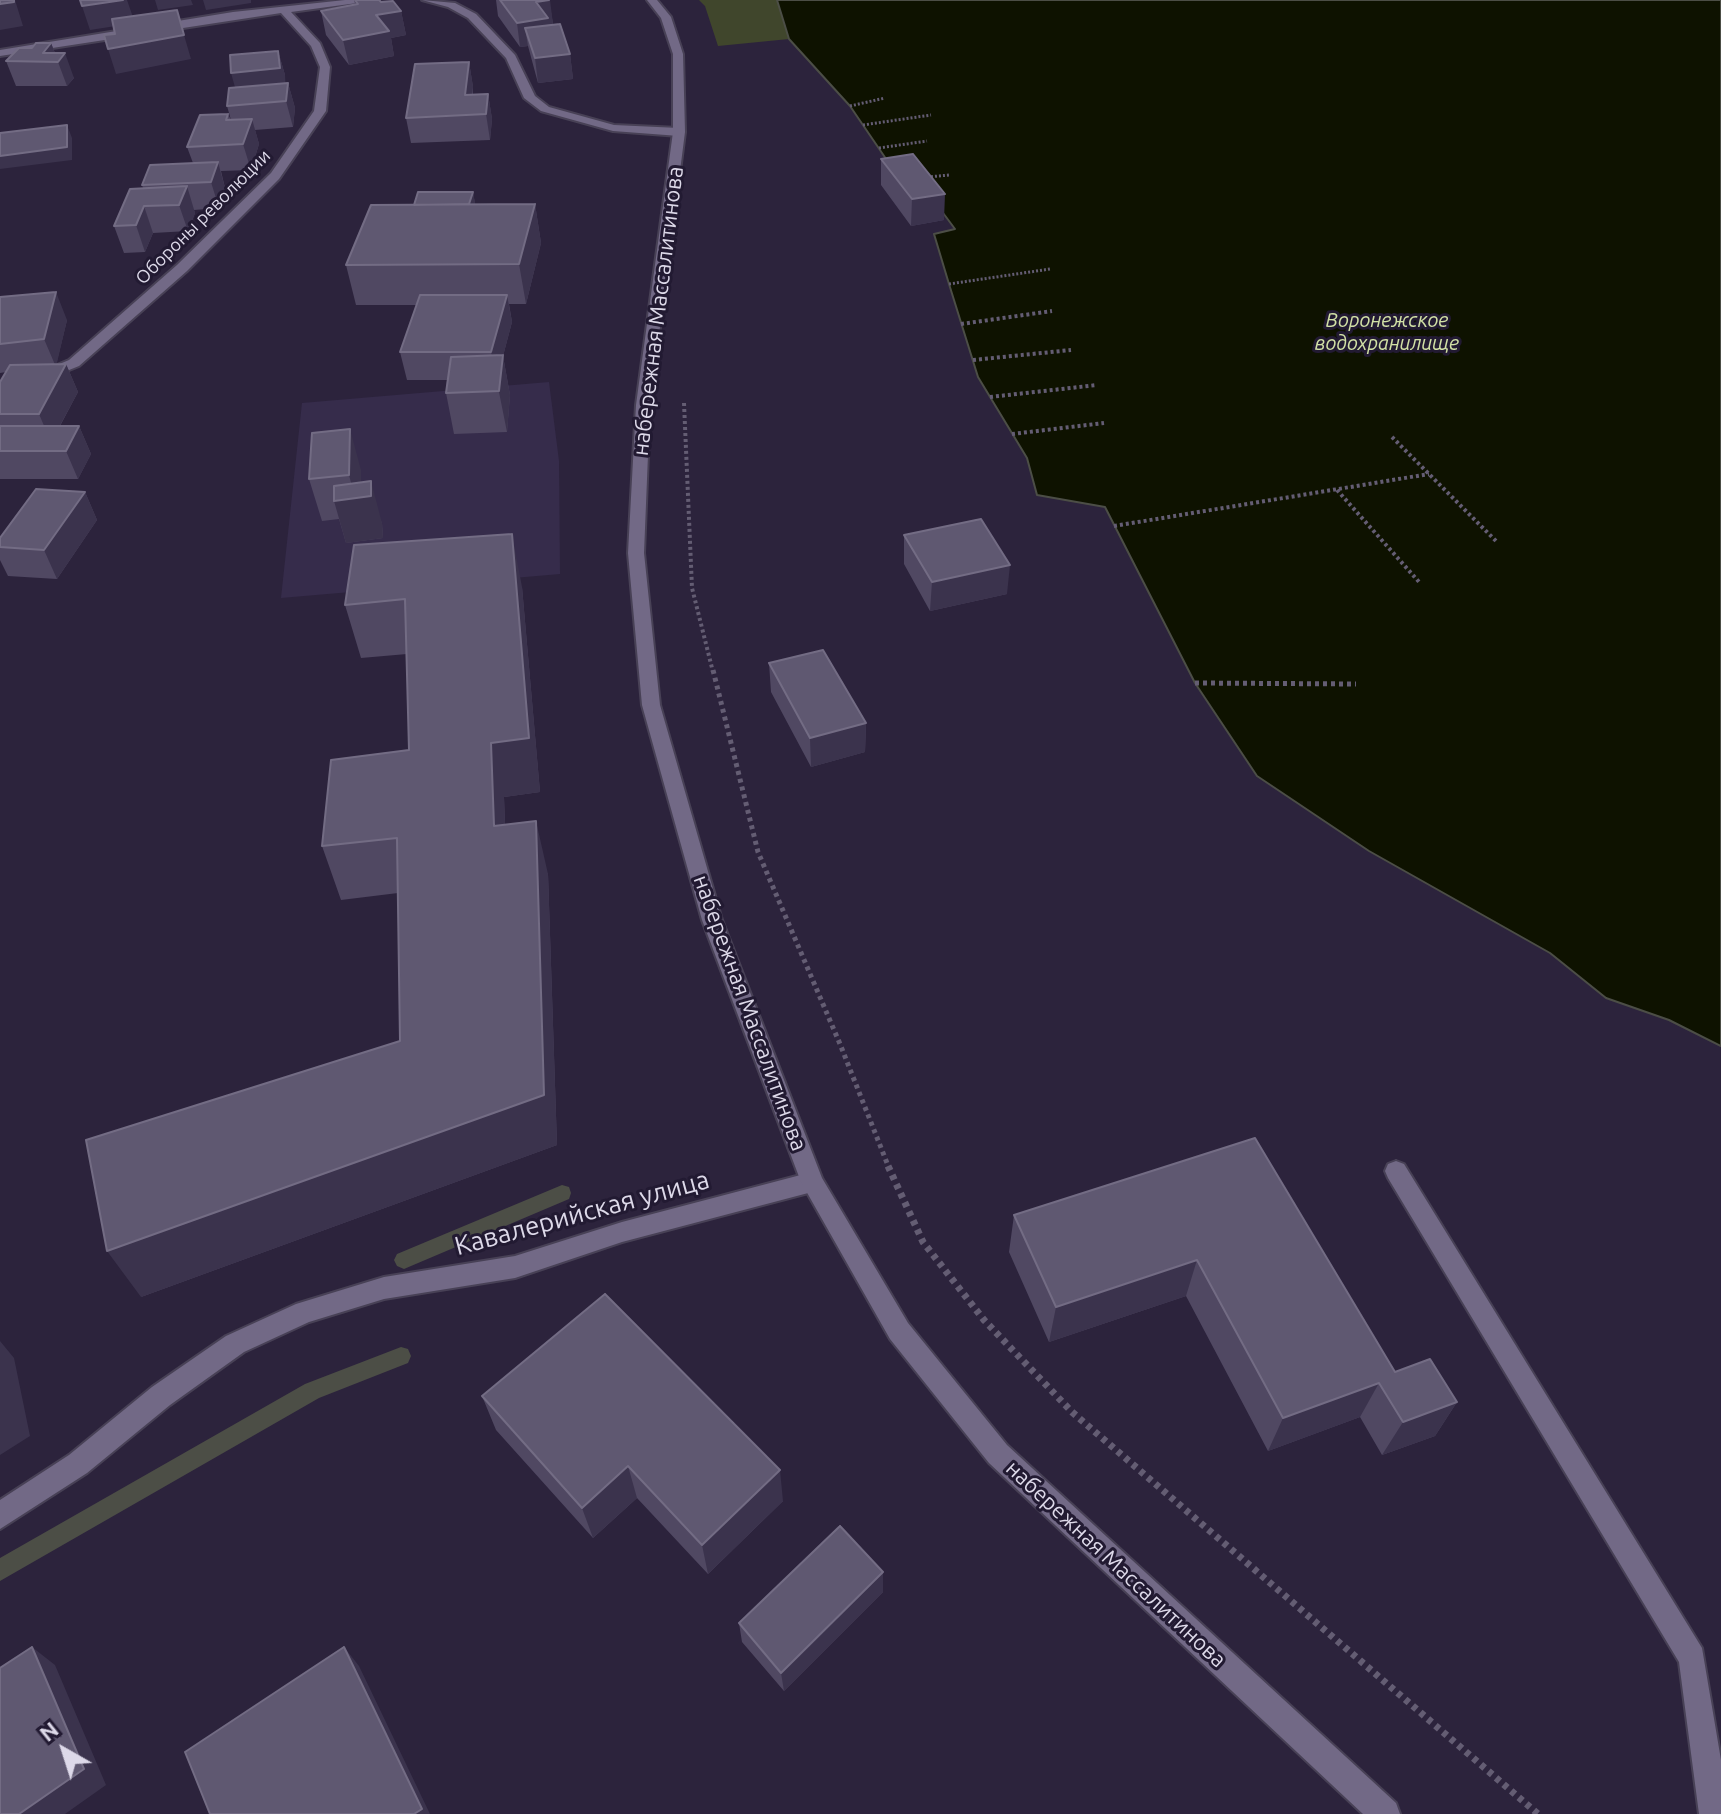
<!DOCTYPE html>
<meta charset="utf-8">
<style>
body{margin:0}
#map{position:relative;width:1721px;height:1814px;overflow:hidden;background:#2c233c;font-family:Ubuntu,sans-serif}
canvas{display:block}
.north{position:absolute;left:24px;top:1710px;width:80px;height:80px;-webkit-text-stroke:6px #221a32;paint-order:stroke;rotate:321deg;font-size:22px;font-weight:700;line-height:32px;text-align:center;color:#ddd9e9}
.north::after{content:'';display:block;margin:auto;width:28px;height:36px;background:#ddd9e9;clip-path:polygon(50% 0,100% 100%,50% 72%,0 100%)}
</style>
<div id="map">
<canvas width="1721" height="1814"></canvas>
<div class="north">N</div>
</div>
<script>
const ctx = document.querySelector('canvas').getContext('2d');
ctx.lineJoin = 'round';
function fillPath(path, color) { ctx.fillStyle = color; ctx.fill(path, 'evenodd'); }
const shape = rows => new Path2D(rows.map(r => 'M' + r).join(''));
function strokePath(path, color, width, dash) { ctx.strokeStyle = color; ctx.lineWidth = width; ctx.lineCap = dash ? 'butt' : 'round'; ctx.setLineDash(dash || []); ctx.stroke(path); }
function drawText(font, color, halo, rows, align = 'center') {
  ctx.font = font + ' Ubuntu,sans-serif'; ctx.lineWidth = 6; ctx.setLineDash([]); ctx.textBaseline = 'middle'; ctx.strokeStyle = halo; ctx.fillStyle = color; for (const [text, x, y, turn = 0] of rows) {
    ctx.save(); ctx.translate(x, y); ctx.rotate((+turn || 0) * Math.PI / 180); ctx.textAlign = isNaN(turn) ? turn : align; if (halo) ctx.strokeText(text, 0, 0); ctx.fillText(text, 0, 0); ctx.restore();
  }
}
const built = shape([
 [549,382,559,461,560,574,281,598,302,403]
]);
const green = shape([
 [699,0,777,0,789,39,718,46,705,6]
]);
const water = shape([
 [777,0,1721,0,1721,1046,1669,1020,1606,998,1550,953,1369,851,1257,776,1195,683,1105,507,1037,495,1027,458,978,377,949,284,934,234,955,229,917,178,897,175,850,106,789,39,777,0]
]);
const stream = shape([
 [562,1185,569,1187,571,1193,569,1199,411,1266,404,1269,397,1266,394,1260,397,1254,562,1185],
 [401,1347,408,1349,411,1356,408,1363,319,1398,0,1581,0,1558,305,1384,401,1347]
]);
const pathFar3 = shape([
 [850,106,885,98],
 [863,125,931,115],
 [879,148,927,141],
 [927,177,950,175],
 [949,284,1050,269]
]);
const pathFar2 = shape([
 [961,324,1052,311],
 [973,360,1071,350],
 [990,397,1097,385],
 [684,403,692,588,713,672],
 [1012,434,1104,423],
 [1392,437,1498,543],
 [1337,490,1420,583],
 [1114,526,1429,474]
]);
const pathFar1 = shape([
 [713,670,758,852,840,1044,889,1168],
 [1195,683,1356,684]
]);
const path = shape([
 [888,1166,923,1242,984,1320,1072,1412,1538,1814]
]);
const lane = shape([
 [1396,1161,1404,1164,1702,1648,1721,1760,1721,1814,1699,1814,1679,1662,1388,1178,1385,1171,1388,1164,1396,1161]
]);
const street = shape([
 [345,0,379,0,291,12,320,43,330,67,326,111,279,179,187,271,79,366,0,398,0,389,69,360,177,265,271,173,314,111,320,67,311,46,281,13,0,56,0,50,233,12,345,0],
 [422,0,455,3,476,14,515,55,535,96,549,107,614,125,679,128,685,132,679,136,613,131,541,111,524,98,506,58,468,18,448,7,422,0],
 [812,1172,820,1175,823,1182,820,1189,812,1192,622,1242,515,1278,384,1299,309,1322,244,1352,170,1405,87,1473,0,1529,0,1500,69,1455,152,1387,226,1336,296,1304,384,1277,515,1256,622,1222,812,1172]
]);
const secondary = shape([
 [647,0,657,0,671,17,683,54,685,132,650,405,644,553,660,705,722,920,822,1178,908,1323,1007,1445,1396,1803,1400,1814,1363,1814,989,1463,890,1339,801,1182,702,920,642,705,628,553,636,405,673,132,673,54,661,18,647,0]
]);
const wall = shape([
 [354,0,381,2,401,11,406,35,391,38,394,56,349,65,326,35,321,11,355,4],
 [496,0,549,0,553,24,570,54,573,79,538,83,528,46,520,47,498,16],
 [51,43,55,53,74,78,67,86,16,86,6,61,32,48],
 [278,51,285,75,285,83,288,83,295,108,293,127,255,130,259,144,251,170,221,171,225,188,219,208,194,210,195,213,188,231,153,233,145,252,124,253,114,226,143,188,142,185,193,163,187,147,228,114,231,120,227,106,235,87],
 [469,62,473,87,473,94,488,94,492,119,490,140,411,143,406,118],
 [881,159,944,220,911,226,881,185],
 [473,192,475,204,535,204,541,243,526,304,509,304,512,322,503,356,510,395,507,432,454,434,446,393,447,380,407,380,400,352,417,305,356,305,346,265,414,205],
 [0,297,67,320,56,365,66,364,78,392,60,426,79,426,91,454,78,479,0,479,0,382,6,372,0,373],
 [361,470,361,483,382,523,383,538,346,543,339,519,322,521,309,479],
 [85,492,97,520,57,579,8,576,0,560,0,538],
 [904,535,1007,594,930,611,904,564],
 [522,587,540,792,504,797,505,825,548,874,557,1145,141,1297,400,1041,398,893,341,900,322,846,409,750,407,654,361,658,345,605],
 [769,663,866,723,865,752,811,767,771,692],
 [1255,1138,1395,1372,1457,1402,1435,1436,1382,1455,1360,1417,1268,1451,1186,1296,1049,1342,1009,1252,1014,1215],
 [482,1396,783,1501,708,1574,637,1498,593,1538,496,1430],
 [883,1572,883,1592,784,1691,742,1642,739,1623]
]);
const shadedWall = shape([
 [15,0,23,26,0,30,0,4],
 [123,0,127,0,135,23,90,30,82,6],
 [155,0,191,0,193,5,158,10],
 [203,0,251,0,251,3,206,10],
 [550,0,553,24,525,28,528,46,520,47,517,23,536,2],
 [401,11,406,35,391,38,394,56,349,65,343,40,376,15],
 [184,35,191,59,116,74,108,49],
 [51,43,58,61,65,53,74,78,67,86,58,62,43,53],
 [278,51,285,75,286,93,238,98,231,73],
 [570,54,573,79,538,83,535,58],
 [469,62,473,87,470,115,465,95],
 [288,83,295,108,293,127,286,101],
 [488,94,492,119,490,140,486,114],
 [252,119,259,144,251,170,243,144],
 [67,125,72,138,72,160,0,169,0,156],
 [218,162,225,188,219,208,211,182],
 [187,186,195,213,188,231,179,205],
 [473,192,478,219,467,212],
 [945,194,944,220,911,226,912,199],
 [535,204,541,243,526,304,519,264],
 [144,206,153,233,145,252,136,225],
 [56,292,67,320,56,367,44,339],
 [507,295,512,322,503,356,510,395,507,432,491,352],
 [66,364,78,392,51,442,39,414],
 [79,426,91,454,78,479,66,451],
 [350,429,361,470,361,497,371,481,382,523,383,538,346,543,334,501,355,498,349,475],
 [85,492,97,520,57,579,44,550],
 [512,534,522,587,540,792,504,797,507,879,494,826,491,743],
 [1010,565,1007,594,930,611,932,582],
 [866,723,865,752,811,767,810,738],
 [536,821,548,874,557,1145,141,1297,107,1251,544,1095],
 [1197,1260,1186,1296,1049,1342,1056,1307],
 [0,1341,14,1358,30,1436,0,1455],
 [1379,1383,1360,1417,1268,1451,1283,1418],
 [1457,1402,1435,1436,1382,1455,1403,1422],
 [628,1466,637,1498,593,1538,582,1508],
 [780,1470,783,1501,708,1574,702,1545],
 [883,1572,883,1592,784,1691,781,1673],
 [32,1647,55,1665,106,1785,65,1814,19,1814],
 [344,1647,359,1666,430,1814,414,1814]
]);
const building = shape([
 [0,0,14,0,14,2,0,4,0,0],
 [80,0,123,0,82,6,80,0],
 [355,0,379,0,381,2,393,1,401,11,376,15,389,31,343,40,321,11,358,4,355,0],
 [500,0,549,0,536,2,548,18,517,23,500,0],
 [177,10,184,35,108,49,104,35,115,34,112,19,177,10],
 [560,24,570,54,535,58,525,28,560,24],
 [36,43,51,43,43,53,65,53,58,62,6,61,19,48,32,48,36,43],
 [278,51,280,68,231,73,230,55,278,51],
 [469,62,465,95,488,94,486,114,406,118,415,64,469,62],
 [288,83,286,101,227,106,229,88,288,83],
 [228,114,226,120,252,119,243,144,187,147,200,115,228,114],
 [67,125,67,147,0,156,0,133,67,125],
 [913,154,945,194,912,199,881,159,913,154],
 [218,162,211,182,142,185,150,165,218,162],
 [187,186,179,205,144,206,136,225,114,226,130,189,187,186],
 [418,192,473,192,469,204,414,205,418,192],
 [535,204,519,264,346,265,371,205,535,204],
 [56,292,44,339,0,344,0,297,56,292],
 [420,295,507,295,491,352,400,352,420,295],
 [503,355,499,391,446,393,451,357,503,355],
 [66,364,39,414,0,414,0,382,10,365,66,364],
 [0,426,79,426,66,451,0,451,0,426],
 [350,429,349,475,309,479,312,433,350,429],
 [371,481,371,496,334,501,334,486,371,481],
 [36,489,85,492,44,550,0,547,0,538,36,489],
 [981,519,1010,565,932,582,904,535,981,519],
 [512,534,529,738,491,743,494,826,536,821,544,1095,107,1251,86,1140,400,1041,397,838,322,846,331,760,409,750,405,599,345,605,354,545,512,534],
 [823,650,866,723,810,738,769,663,823,650],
 [1255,1138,1395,1372,1430,1359,1457,1402,1403,1422,1379,1383,1283,1418,1197,1260,1056,1307,1014,1215,1255,1138],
 [605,1294,780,1470,702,1545,628,1466,582,1508,482,1396,605,1294],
 [840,1526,883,1572,781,1673,739,1623,840,1526],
 [32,1647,84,1769,19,1814,0,1814,0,1668,32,1647],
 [344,1647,422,1809,414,1814,210,1814,185,1752,344,1647]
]);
const farStreetnames = [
 ["Обороны революции",203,217,-45]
];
const farWaternames = [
 ["Воронежское",1387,320],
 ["водохранилище",1387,343]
];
const streetNames = [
 ["набережная Массалитинова",658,311,-83],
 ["набережная Массалитинова",750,1013,70],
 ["набережная Массалитинова",1116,1564,43]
];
const nearStreetnames = [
 ["Кавалерийская улица",582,1213,-15]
];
fillPath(built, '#362c4b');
fillPath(green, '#40462c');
fillPath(water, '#0e1200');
strokePath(water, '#4c4e46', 2);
fillPath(stream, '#4c4e46');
strokePath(lane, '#484156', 4);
strokePath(street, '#484156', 4);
strokePath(secondary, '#484156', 4);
strokePath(pathFar3, '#645d73', 3, [2, 2]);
strokePath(pathFar2, '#645d73', 4, [3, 3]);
strokePath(pathFar1, '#645d73', 5, [4, 4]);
strokePath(path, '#645d73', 7, [5, 5]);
fillPath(lane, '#726986');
fillPath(street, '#726986');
fillPath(secondary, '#726986');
fillPath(wall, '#504862');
fillPath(shadedWall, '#3b334d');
fillPath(building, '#5f5871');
strokePath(building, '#736c84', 2);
drawText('18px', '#ddd9e9', '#221a32', farStreetnames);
drawText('italic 20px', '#d2e1a6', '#221a32', farWaternames);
drawText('22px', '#ddd9e9', '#221a32', streetNames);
drawText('26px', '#ddd9e9', '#221a32', nearStreetnames);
</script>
